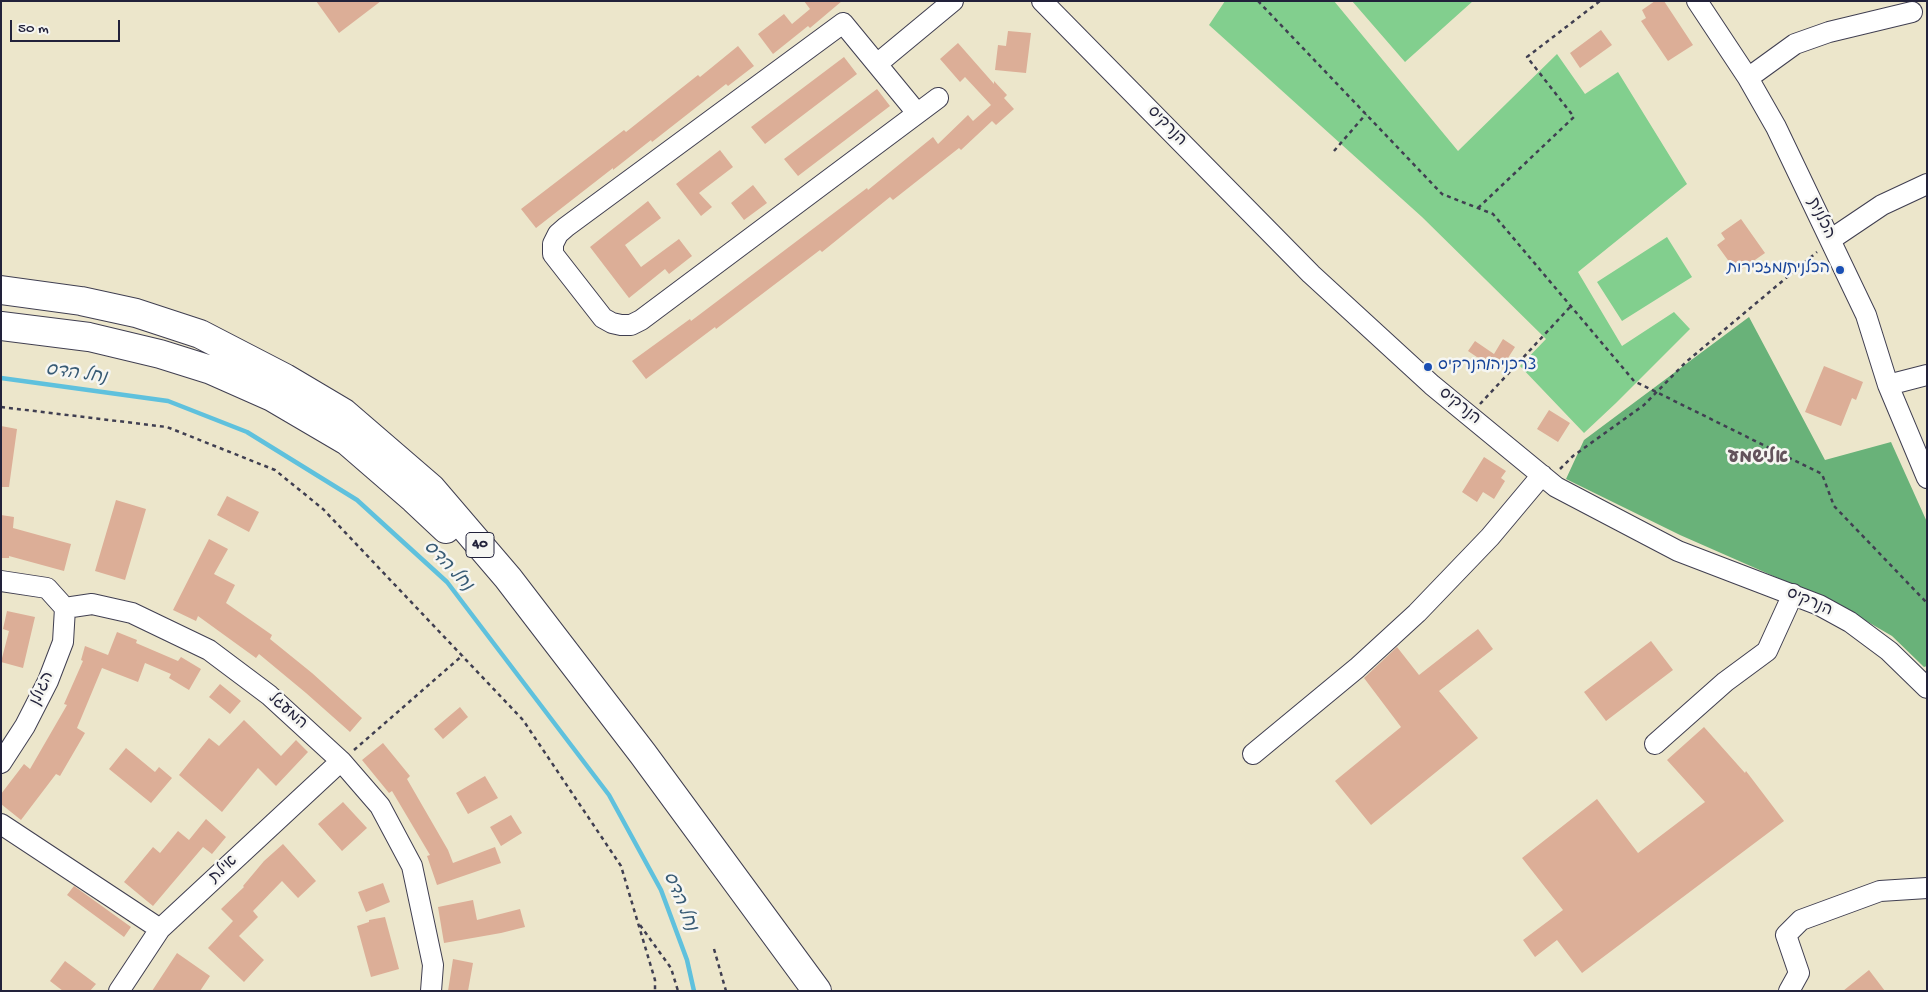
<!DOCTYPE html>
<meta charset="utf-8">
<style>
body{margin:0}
#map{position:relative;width:1928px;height:992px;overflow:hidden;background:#ece6cb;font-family:"Gochi Hand",sans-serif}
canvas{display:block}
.frame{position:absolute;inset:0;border:2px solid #22223b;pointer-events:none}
.scale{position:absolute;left:10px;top:20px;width:110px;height:22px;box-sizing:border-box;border:2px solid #22223b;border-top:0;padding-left:6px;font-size:15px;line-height:18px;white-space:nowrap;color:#22223b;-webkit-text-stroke:4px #f6f6f2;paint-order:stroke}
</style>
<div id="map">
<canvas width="1928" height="992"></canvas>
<div class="frame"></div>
<div class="scale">50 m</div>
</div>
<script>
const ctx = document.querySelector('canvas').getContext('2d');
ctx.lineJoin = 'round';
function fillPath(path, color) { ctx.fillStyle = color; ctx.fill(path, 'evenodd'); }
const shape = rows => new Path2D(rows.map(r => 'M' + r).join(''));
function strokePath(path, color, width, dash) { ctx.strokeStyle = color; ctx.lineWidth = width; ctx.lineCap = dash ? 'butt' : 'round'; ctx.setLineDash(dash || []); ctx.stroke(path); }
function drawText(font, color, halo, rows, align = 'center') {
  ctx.font = font + ' "Gochi Hand","Playpen Sans Hebrew",sans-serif'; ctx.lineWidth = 5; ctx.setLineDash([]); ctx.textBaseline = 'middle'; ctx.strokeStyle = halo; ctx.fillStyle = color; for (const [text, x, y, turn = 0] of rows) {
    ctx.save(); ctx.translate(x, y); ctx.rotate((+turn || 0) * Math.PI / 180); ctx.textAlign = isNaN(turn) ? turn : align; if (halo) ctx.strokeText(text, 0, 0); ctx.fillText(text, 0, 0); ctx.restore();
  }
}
const green = shape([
 [1225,1,1334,1,1458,151,1557,54,1585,94,1618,72,1687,184,1578,272,1622,346,1674,312,1690,329,1616,403,1584,433,1520,366,1546,339,1422,217,1209,25],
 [1352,1,1473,1,1405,62],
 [1667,237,1692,277,1622,321,1597,282]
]);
const forest = shape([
 [1749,317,1825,460,1891,442,1927,522,1927,666,1924,667,1892,636,1837,604,1680,535,1566,479,1584,440]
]);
const stream = shape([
 [1,378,168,401,247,432,357,500,447,582,609,795,661,890,687,960,694,991]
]);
const building = shape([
 [316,1,381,1,339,33],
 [804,1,842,1,810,28,808,26,773,54,758,34,784,14,792,24,810,9],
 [1655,1,1664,1,1693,45,1668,61,1641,21,1646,18,1642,10],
 [1601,30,1612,45,1580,68,1570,53],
 [1008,31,1031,33,1026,73,995,70,998,45,1006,46],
 [958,43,994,84,994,81,1007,95,1004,98,1014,109,996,125,992,121,961,150,959,148,893,200,890,197,822,252,820,250,716,329,715,327,646,379,632,361,690,319,691,321,867,188,868,190,933,137,938,144,968,115,973,121,991,105,965,77,960,82,940,59],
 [738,46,754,66,728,86,726,84,652,142,651,140,613,170,613,168,536,228,521,209,624,130,626,132,698,75,700,77],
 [844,57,857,74,765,144,751,127],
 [877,89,890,106,798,176,784,159],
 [720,150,733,167,699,193,712,207,701,216,676,184],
 [753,185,767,203,744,220,731,203],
 [648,201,661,218,625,245,641,267,679,239,692,256,669,274,665,269,629,298,590,247],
 [1741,219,1765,253,1742,269,1738,264,1733,267,1717,245,1725,239,1721,233],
 [1503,339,1515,347,1499,372,1468,351,1475,341,1494,354],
 [1824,366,1863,382,1856,400,1852,398,1841,426,1805,412],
 [1549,410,1570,423,1558,442,1537,429],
 [1,426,17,429,9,487,1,487],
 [1484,457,1506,471,1501,478,1505,481,1494,499,1483,492,1477,502,1462,492],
 [227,496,259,512,249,532,217,515],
 [116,500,146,509,125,580,95,571],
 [1,515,14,517,13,528,71,544,64,571,9,556,9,558,1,558],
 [209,539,228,549,214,574,235,585,226,603,272,635,270,639,312,673,362,718,350,732,306,693,259,654,256,658,198,616,196,621,173,610],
 [7,611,35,617,23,668,1,662,9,631,3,629],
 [1478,629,1493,649,1439,691,1478,738,1371,825,1335,781,1401,727,1364,678,1397,647,1419,675],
 [117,632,137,640,136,643,178,661,181,657,201,669,189,690,169,678,171,674,145,663,138,682,102,668,77,728,85,733,60,776,56,774,21,820,1,804,1,794,24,764,30,769,67,705,64,704,83,661,81,660,85,646,108,655],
 [1651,641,1673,670,1606,721,1584,692],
 [220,684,241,701,230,714,209,697],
 [460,707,468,717,443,739,434,729],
 [244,720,281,756,296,740,308,752,276,786,258,768,222,812,179,775,209,738,219,746],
 [1704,727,1745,773,1746,771,1784,821,1582,973,1557,940,1535,957,1523,940,1563,910,1522,858,1597,799,1638,853,1705,802,1667,760],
 [383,743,410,776,407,779,448,850,453,863,495,847,501,863,437,885,427,856,430,855,392,791,389,793,362,760],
 [126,748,155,772,159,767,172,778,151,803,109,769],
 [485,776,498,798,468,814,456,793],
 [343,802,367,828,342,851,318,824],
 [511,815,522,833,501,846,490,827],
 [206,819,226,837,212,854,203,847,153,906,124,882,153,847,160,853,178,831,189,840],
 [283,844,316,881,298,898,282,881,253,911,258,917,239,936,264,960,244,982,208,948,233,921,221,909,244,887,243,886,264,861],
 [383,883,390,902,366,912,358,892],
 [74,886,131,927,124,937,67,895],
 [473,900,477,920,520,909,525,927,501,933,444,943,438,907],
 [385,917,399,969,371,977,357,926,369,922,369,920],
 [177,953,210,976,200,991,152,991],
 [453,959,473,963,468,991,448,991],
 [65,961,96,984,90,991,63,991,50,981],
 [1869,970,1885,991,1843,991]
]);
const path = shape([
 [1258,1,1442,194,1493,214,1634,381,1822,474,1834,506,1927,603],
 [1334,151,1366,114],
 [1478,208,1574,117,1527,57,1600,1],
 [1480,404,1571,306],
 [1,407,167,427,275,470,323,509,523,720,621,866,655,980,655,991],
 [1560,469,1573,456,1644,405,1686,362,1817,252],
 [354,750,463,655],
 [640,925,671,968,678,991],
 [714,949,726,991]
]);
const minor = shape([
 [1042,1,1311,274,1432,385,1556,487,1678,551,1819,605,1850,622,1889,651,1927,688],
 [1697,1,1748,78,1776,127,1866,315,1888,385,1927,478],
 [877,64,953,1],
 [1748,78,1795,44,1829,32,1912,12],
 [917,113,843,23,566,227,558,234,553,244,553,254,603,318,612,323,621,325,631,325,641,320,938,98],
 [1830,240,1882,205,1927,184],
 [1888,385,1927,375],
 [1,581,47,588,65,608,92,604,132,613,209,650,269,695,341,761,380,806,412,866,433,965,431,991],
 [1655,744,1725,682,1767,651,1793,594],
 [1253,754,1357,668,1417,613,1490,537,1542,475],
 [1,763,25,726,48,681,63,642,65,608],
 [1,824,160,929],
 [119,991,160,929,341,761],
 [1789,991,1799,973,1786,935,1801,920,1880,891,1927,888]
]);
const highway = shape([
 [1,290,81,301,136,313,200,334,285,378,344,413,431,488,508,578,643,754,817,991],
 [1,326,89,337,160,354,211,370,272,397,347,441,414,499,446,529]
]);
const markers = [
 [1840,270,5,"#1a4fb4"],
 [1428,367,5,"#1a4fb4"]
];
const shields = [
 [480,545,28]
];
const shieldNames = [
 ["40",480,545]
];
const streetNames = [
 ["הנרקיס",1166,127,46],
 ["הכלנית",1820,219,64],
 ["הנרקיס",1459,407,39],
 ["הנרקיס",1809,603,24],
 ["הגולן",43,689,-65],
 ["המעגל",287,712,42],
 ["אילת",224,870,-43]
];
const transitNames = [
 ["הכלנית/מזכירות",1830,270],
 ["צרכניה/הנרקיס",1438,367,"left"]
];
const waterNames = [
 ["נחל הדס",76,375,8],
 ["נחל הדס",447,567,46],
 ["נחל הדס",679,902,67]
];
const quarterNames = [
 ["אלישמע",1758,459]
];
fillPath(green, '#82cf8e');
fillPath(forest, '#69b279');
strokePath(stream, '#5fc1dd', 4.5);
fillPath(building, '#dcae97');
strokePath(minor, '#403f51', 22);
strokePath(highway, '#403f51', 30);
strokePath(path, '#403f51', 2.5, [4, 4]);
strokePath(minor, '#fff', 20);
strokePath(highway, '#fff', 28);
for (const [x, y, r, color] of markers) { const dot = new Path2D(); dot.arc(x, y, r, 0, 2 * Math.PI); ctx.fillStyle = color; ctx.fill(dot); strokePath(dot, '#f6f6f2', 2); }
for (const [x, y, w] of shields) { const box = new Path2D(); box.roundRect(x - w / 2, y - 12.5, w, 25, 4); ctx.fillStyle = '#f6f6f2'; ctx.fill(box); strokePath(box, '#22223b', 1); }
drawText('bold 15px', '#22223b', null, shieldNames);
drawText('16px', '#22223b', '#f6f6f2', streetNames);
drawText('16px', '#164399', '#f6f6f2', transitNames, 'right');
drawText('italic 18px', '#375a74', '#f6f6f2', waterNames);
drawText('bold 19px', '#63535b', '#f6f6f2', quarterNames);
</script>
